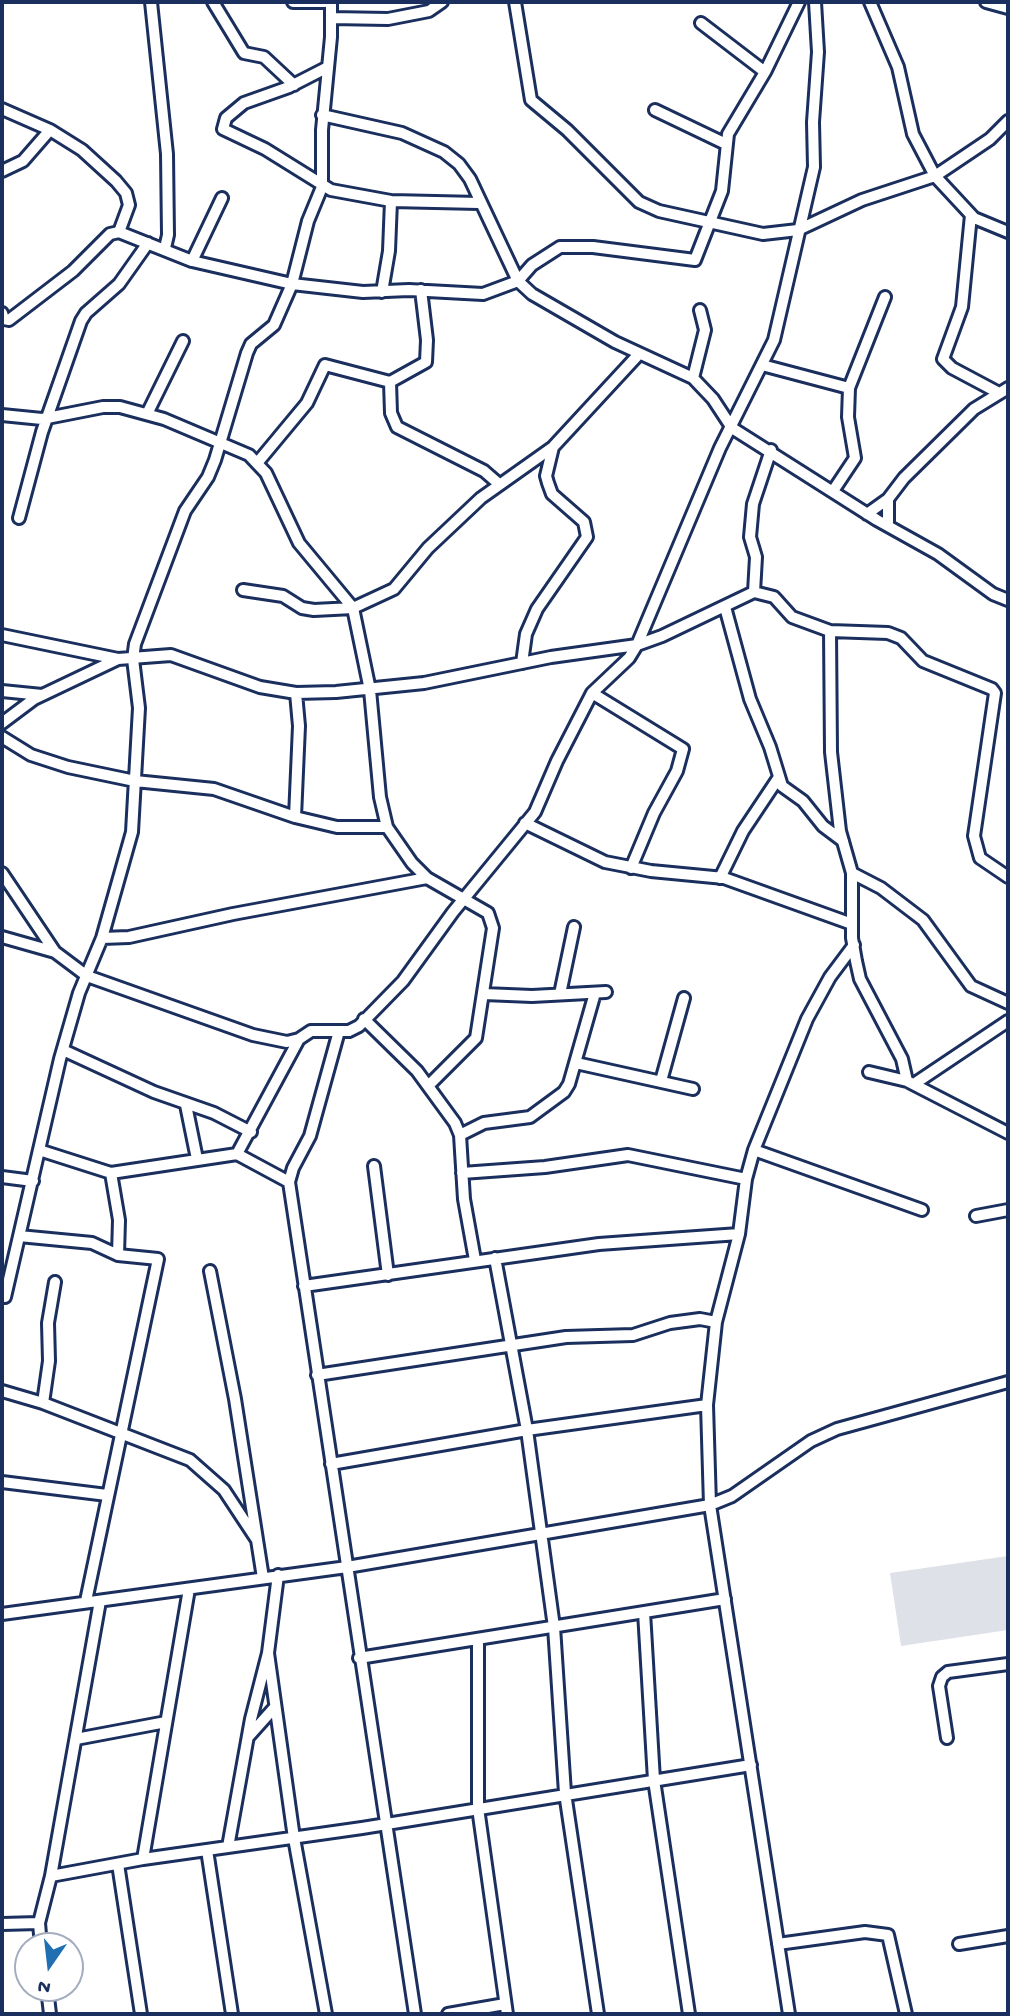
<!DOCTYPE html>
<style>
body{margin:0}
#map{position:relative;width:1010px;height:2016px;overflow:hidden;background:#fff;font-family:"Gochi Hand",sans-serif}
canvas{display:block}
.frame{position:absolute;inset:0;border:4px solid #1b2f5e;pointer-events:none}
.north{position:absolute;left:14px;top:1932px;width:70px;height:70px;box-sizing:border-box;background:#fff;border:2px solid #a4acbf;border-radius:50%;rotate:194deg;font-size:19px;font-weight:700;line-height:28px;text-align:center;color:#1b2f5e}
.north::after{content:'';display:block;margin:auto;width:24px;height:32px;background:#1f6fb2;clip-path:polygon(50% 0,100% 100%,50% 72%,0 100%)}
</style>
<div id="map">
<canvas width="1010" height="2016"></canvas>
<div class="frame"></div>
<div class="north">N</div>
</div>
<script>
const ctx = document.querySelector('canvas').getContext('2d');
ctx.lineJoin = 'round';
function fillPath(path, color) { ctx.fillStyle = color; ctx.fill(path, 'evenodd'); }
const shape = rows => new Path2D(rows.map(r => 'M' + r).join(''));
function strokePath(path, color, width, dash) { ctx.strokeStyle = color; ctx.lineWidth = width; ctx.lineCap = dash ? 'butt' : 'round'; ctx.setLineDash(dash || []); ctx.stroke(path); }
const green = shape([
 [1008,1556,1008,1630,901,1646,890,1573]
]);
const minor = shape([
 [151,2,167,154,168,235,165,248],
 [213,2,244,53,264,57,294,85],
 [293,2,325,2],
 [515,2,531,100,567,130,639,202,659,211,763,234,798,230,862,200,935,176,990,139,1008,121],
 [870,2,898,67,913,134,935,176,974,218,1008,232],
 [986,2,1008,8],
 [331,18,388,19,429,11,442,2],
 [701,23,765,72],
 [328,67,289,87,244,103,226,118,223,129,265,149,331,190,391,201,479,203],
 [2,109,50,130,82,150,116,181,126,193,129,205,119,232,110,234,73,271,9,320,4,319,2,313],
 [655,110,726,144],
 [322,115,402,133,444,152,459,164,470,179,518,281,532,294,615,342,693,378,713,399,732,428,877,520,938,554,993,594,1008,600],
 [2,171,23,161,50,130],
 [971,215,962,307,943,359,952,368,999,393],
 [119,232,192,261,292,284,363,292,409,290,483,294,518,281,532,265,560,247,593,247,695,260,722,191,728,134,765,72,799,2],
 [192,261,222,198],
 [382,292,389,251,391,201],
 [762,365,849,388],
 [693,378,705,330,700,310],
 [390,382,391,413,397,427,484,471,499,484],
 [147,414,183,341],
 [2,415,42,419,103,407,120,407,164,419,249,455,266,473,299,543,353,608,370,690,380,797,387,827,412,863,427,878,488,913,493,928,476,1038,429,1085],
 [258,462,307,403,325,365,390,382,426,362,427,340,421,290],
 [833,491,855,458,848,417,849,388,885,297],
 [867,514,888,499,904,478,974,409,1008,388],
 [19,518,42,432,81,321,86,313,119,284,148,243],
 [888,525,888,499],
 [243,590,283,596,302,608,314,610,353,608,394,589,428,548,481,498,553,447,639,354],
 [754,592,774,597,792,617,830,631,831,752,840,831,852,873,852,938,856,961,860,979,902,1059,907,1081],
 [725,607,750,699,770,747,782,786,803,801,823,826,843,841],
 [830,631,888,633,901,638,923,661,992,689,995,693,974,836,980,858,1008,877],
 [2,635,118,659],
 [522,663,526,634,537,609,587,537,584,522,552,494,548,483,546,476,553,447],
 [2,691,42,695],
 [592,693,683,749,677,771,654,813,631,868],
 [2,723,34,699,118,659,171,655,260,687,296,693,336,692,424,683,551,657,637,645,662,636,754,592,756,557,750,537,753,504,771,450],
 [2,737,31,755,68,767,135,781,214,789,295,817,337,827,387,827],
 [295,817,299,726,296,693],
 [525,823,605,862,651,871,724,878,852,924],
 [2,873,55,952,87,976,253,1035,287,1042,299,1039,311,1031,349,1031,359,1026,403,981,453,912,535,812,557,761,592,693,629,658,637,645,720,448,774,340,814,167,813,122,818,52,815,2],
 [852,873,881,888,923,920,971,986,1008,1003],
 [720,878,743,831,779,777],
 [2,937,55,952],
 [102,938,129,937,233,914,427,878],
 [484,994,532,996,606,992],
 [560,994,574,927],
 [364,1019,417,1071,455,1123,460,1135,464,1199,475,1260],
 [339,1031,310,1136,293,1168,289,1182,415,2014],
 [63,1050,154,1092,214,1113,251,1132],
 [576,1063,693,1089],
 [869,1072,907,1081,1008,1133],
 [661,1081,684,998],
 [914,1084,1008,1021],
 [186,1105,197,1159],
 [460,1135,484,1123,530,1117,564,1092,569,1084,595,993],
 [39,1150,111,1173,237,1154,289,1182],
 [754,1150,922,1210],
 [237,1154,299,1039],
 [374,1166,388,1275],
 [111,1173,119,1220,118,1255],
 [462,1173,545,1167,628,1155,746,1179],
 [2,1177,33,1181],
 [976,1216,1008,1210],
 [19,1236,92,1243,118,1255,158,1259,86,1601],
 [495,1258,527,1430,554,1627,565,1793,598,2014],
 [210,1271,235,1399,263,1578],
 [304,1286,599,1244,739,1234],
 [5,1297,60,1059,79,993,102,938,132,832,139,708,133,659,135,644,185,511,208,477,215,460,247,353,251,344,274,325,292,284,308,221,322,187,322,130,331,37,331,2],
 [317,1375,566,1337,633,1335,670,1323,700,1319,716,1322],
 [2,1391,43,1403,190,1460,224,1490,257,1540],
 [43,1403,49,1361,48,1323,55,1282],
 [331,1464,527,1430,707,1405],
 [2,1482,107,1495],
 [100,1601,51,1876,143,1859,362,1828,751,1765],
 [644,1612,654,1780,689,2014],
 [2,1614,347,1567,710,1505,732,1496,811,1441,837,1429,1008,1382],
 [478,1639,478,1808,507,2014],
 [268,1653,294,1838,326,2014],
 [359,1658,725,1599],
 [249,1736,275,1707],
 [947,1738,939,1686,942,1677,948,1672,1008,1664],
 [76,1739,166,1722],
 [228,1847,251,1719,268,1653,278,1575],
 [207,1850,232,2014],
 [143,1859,189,1589],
 [118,1864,141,2014],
 [2,1924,39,1923],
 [778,1944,865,1932,888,1935,906,2014],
 [959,1944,1008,1936],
 [41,1946,39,1923,51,1876],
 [47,1988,50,2014],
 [448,2014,505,2004],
 [789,2014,710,1505,707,1405,716,1322,739,1234,746,1179,754,1150,807,1019,830,977,854,945]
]);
fillPath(green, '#dee1e7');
strokePath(minor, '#1b2f5e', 16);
strokePath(minor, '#fff', 10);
</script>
